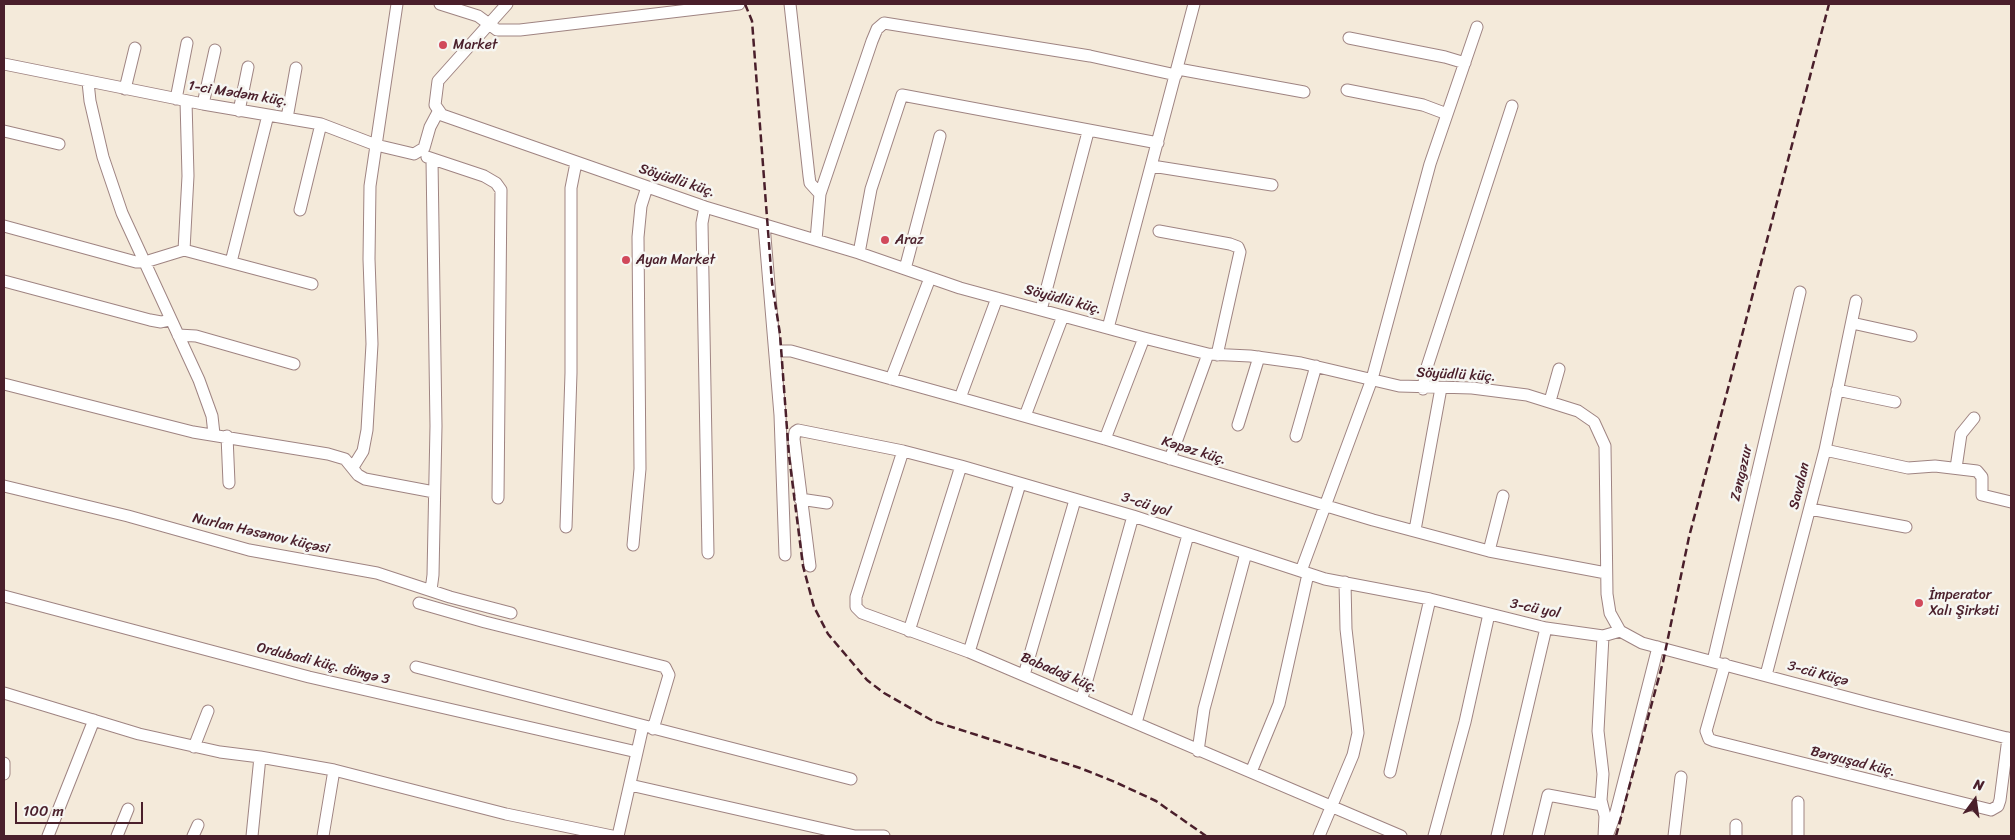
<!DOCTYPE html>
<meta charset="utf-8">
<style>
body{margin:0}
#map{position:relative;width:2015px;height:840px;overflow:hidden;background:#f4eada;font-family:Sriracha,sans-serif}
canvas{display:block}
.frame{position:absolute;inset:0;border:5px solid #4a1f2b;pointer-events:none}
.north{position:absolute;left:1950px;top:775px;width:50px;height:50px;-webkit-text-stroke:4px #f6f6f2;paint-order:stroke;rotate:14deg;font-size:14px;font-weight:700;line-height:20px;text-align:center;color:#4a1f2b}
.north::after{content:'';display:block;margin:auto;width:18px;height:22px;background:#4a1f2b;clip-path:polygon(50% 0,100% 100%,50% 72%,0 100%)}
.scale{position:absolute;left:15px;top:802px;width:128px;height:22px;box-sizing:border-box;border:2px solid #4a1f2b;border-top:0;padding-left:6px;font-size:15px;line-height:18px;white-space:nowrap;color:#4a1f2b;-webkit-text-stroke:4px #f6f6f2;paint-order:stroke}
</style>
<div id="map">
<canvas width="2015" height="840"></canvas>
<div class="frame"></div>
<div class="north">N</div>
<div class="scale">100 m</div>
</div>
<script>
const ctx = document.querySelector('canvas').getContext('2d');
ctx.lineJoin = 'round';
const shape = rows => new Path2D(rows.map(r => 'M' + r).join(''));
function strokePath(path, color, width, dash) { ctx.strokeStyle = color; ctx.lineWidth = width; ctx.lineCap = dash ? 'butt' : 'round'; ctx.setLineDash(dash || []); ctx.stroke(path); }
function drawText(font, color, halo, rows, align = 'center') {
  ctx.font = font + ' Sriracha,sans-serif'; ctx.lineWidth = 5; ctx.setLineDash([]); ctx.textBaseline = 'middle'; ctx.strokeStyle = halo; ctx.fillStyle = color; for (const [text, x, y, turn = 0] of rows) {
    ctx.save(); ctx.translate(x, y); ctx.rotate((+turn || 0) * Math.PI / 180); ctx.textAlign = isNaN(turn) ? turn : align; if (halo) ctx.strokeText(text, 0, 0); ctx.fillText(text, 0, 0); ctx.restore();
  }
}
const minor = shape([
 [440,4,478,16,497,30,520,30,739,4],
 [507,4,438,81,435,105,442,115,705,207,859,253,960,288,1144,338,1208,354,1250,356,1301,363,1399,386,1472,388,1527,395,1578,411,1594,422,1605,446,1607,594,1610,613,1620,631,1642,643,1872,704,2011,739],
 [790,4,809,176,810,183,820,194,816,240],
 [1349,38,1445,57,1465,63],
 [4,64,203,104,321,124,376,145,414,154,424,148,430,127,438,112],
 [1178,69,1304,92],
 [88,82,90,101,103,157,122,213,199,380,212,416,214,434],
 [125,89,135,48],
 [1347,90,1423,105,1447,114],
 [176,99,187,43],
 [203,104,215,50],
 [239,111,248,67],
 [287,118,296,68],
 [4,131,59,144],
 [427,157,484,176,496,183,501,190,498,498],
 [1152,166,1272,185],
 [820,194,872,41,877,29,884,23,1090,56,1176,75],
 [705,207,702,223,708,553],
 [300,210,321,124],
 [764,225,780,415,785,555],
 [4,226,136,262,145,262,184,250,312,284],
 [1159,231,1230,244,1238,247,1240,252,1217,355],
 [184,250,188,176,186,101],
 [859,253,871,189,902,95,1158,143],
 [231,262,268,115],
 [905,269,940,136],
 [4,281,150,320,161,322,170,320],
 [1041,310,1088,132],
 [1852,323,1911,336],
 [1108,328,1194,4],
 [178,335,196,336,294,364],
 [775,351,791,351,960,398,1105,439,1373,520,1489,551,1606,573],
 [891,379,930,278],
 [4,384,193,432,328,454,345,459,358,475,365,479,434,492],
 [1423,389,1426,370,1512,106],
 [1837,390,1895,402],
 [960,398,997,298],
 [1550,401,1559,369],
 [1025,416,1063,316],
 [1238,425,1259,357],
 [227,436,229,483],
 [1296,436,1316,366],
 [1105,439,1144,338],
 [1825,450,1856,301],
 [903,451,856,597,856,607,862,613,969,652,1401,836],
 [1170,459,1208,354],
 [353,467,363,451,367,430,372,344,369,259,370,186,397,4],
 [1956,468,1961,434,1974,418],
 [4,486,128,516,249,550,377,573,450,597,511,613],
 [800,499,827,503],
 [1810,509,1906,527],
 [566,527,571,373,571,188,576,163],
 [1415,530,1441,388],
 [633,545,640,469,638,237,641,206,647,187],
 [1489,551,1503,496],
 [810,566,794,439,795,432,798,430,903,451,961,466,1133,516,1325,579,1430,599,1546,628,1603,636,1620,631],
 [1301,571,1372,379,1430,164,1477,27],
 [431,590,433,575,436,426,432,160],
 [4,596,309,677,637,752],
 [419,603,485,622,665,667,669,675,653,729],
 [909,631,961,466],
 [1603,636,1598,731,1603,774,1601,800,1605,816,1604,836],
 [969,652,1020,484],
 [1713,661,1800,292],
 [1725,664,1706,731,1709,739,1714,741,1991,810,1998,806,2000,800,2008,738],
 [416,667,851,779],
 [1024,675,1075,500],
 [1766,675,1825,450,1908,468,1935,466,1977,471,1982,477,1982,495,2011,502],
 [4,693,139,734,220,752,260,757,334,770,506,814,612,836],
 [1082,698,1133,516],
 [1136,723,1188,535],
 [194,747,208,711],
 [1198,751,1204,709,1246,553],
 [4,763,4,774],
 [1251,772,1279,704,1308,574],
 [1390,772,1430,599],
 [630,785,855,836,884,836],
 [1798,802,1798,836],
 [48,836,94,720],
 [117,836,128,809],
 [193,836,198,825],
 [252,836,260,757],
 [323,836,334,770],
 [618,836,643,726],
 [1319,836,1353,755,1358,733,1346,629,1345,582],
 [1434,836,1465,722,1489,614],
 [1497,836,1546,628],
 [1538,836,1548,795,1602,805],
 [1607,836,1616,812,1658,647],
 [1674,836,1681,777],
 [1736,836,1736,825]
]);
const rail = shape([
 [745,4,752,21,772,283,780,334,789,456,803,566,814,607,828,634,867,680,884,693,933,721,1080,768,1115,782,1156,801,1206,836],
 [1616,836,1663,662,1689,537,1829,4]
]);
const markers = [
 [443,45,5,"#d1495b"],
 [885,240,5,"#d1495b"],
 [626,260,5,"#d1495b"],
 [1919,603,5,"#d1495b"]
];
const poiNames = [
 ["Market",453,45],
 ["Araz",895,240],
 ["Ayan Market",636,260],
 ["İmperator",1929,595],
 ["Xalı Şirkəti",1929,611]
];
const streetNames = [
 ["1-ci Mədəm küç.",238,94,9],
 ["Söyüdlü küç.",677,181,18],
 ["Söyüdlü küç.",1063,300,15],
 ["Söyüdlü küç.",1456,375,3],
 ["Kəpəz küç.",1194,451,17],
 ["Zəngəzur",1742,473,-77],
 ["Savalan",1800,486,-76],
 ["3-cü yol",1146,505,18],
 ["Nurlan Həsənov küçəsi",261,534,13],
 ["3-cü yol",1535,609,12],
 ["Ordubadi küç. döngə 3",323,664,14],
 ["Babadağ küç.",1059,673,23],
 ["3-cü Küçə",1818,674,15],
 ["Bərguşad küç.",1853,762,14]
];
strokePath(minor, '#9f8482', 13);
strokePath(minor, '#fff', 11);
strokePath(rail, '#4a1f2b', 2.5, [8, 4]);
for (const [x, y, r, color] of markers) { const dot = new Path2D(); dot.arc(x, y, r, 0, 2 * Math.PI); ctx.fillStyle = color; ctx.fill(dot); strokePath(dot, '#f6f6f2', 2); }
drawText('14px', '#4a1f2b', '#f6f6f2', poiNames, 'left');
drawText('14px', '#4a1f2b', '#f6f6f2', streetNames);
</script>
